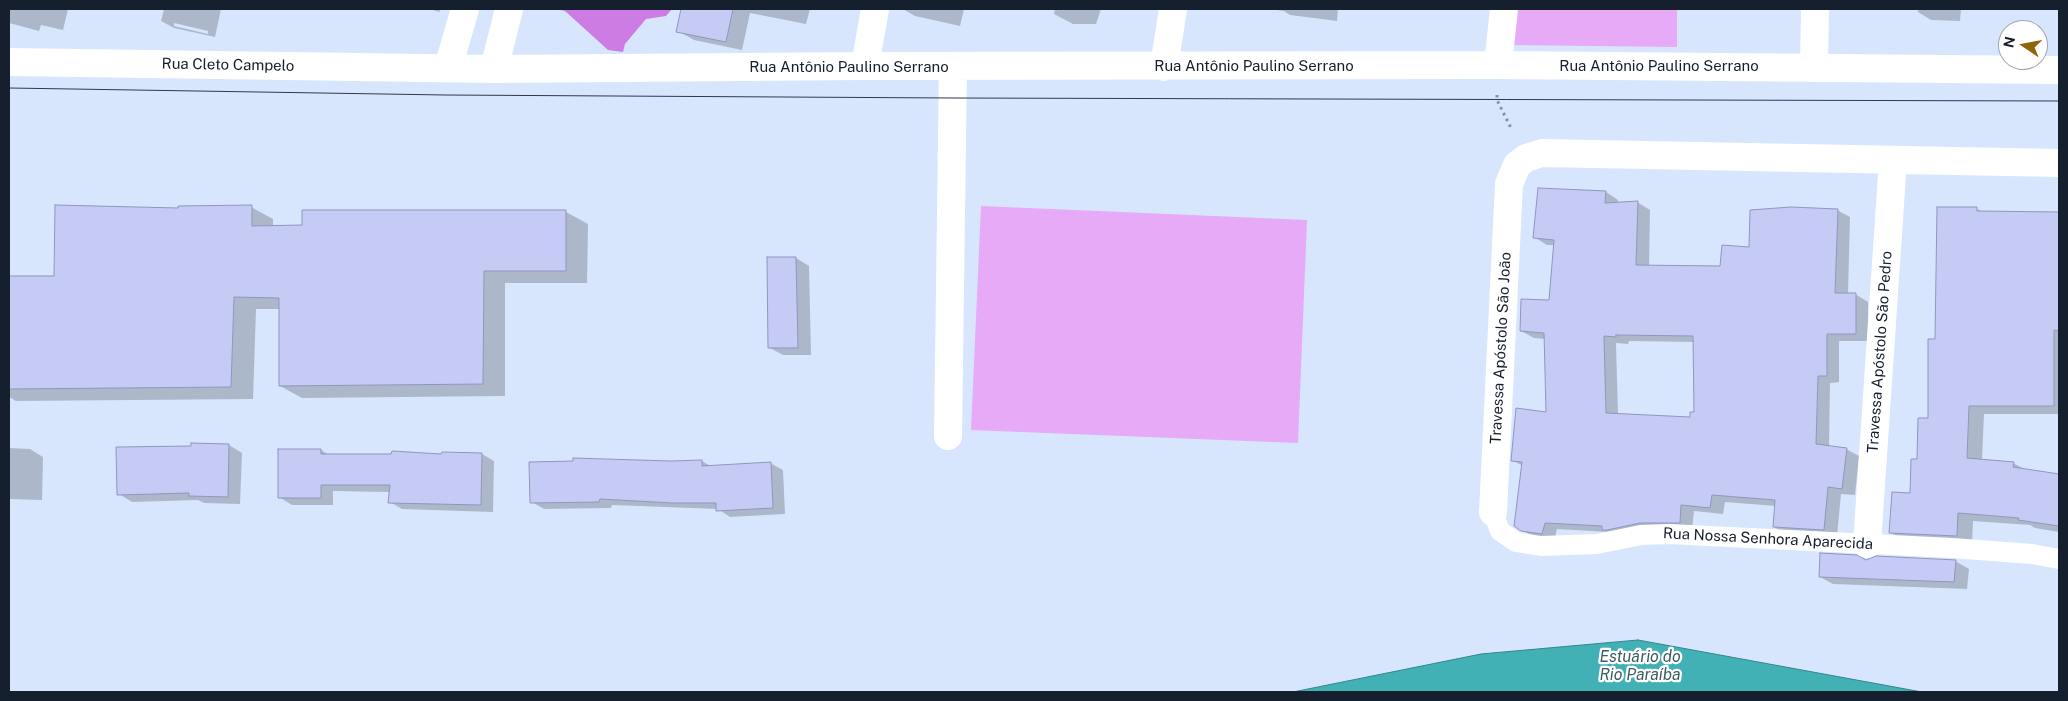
<!DOCTYPE html>
<meta charset="utf-8">
<style>
body{margin:0}
#map{position:relative;width:2068px;height:701px;overflow:hidden;background:#d7e6fd;font-family:"Public Sans",sans-serif}
canvas{display:block}
.frame{position:absolute;inset:0;border:10px solid #161f2d;pointer-events:none}
.north{position:absolute;left:1998px;top:20px;width:50px;height:50px;box-sizing:border-box;background:#fff;border:1px solid #a2a5ab;border-radius:50%;rotate:282deg;font-size:14px;font-weight:700;line-height:20px;text-align:center;color:#161f2d}
.north::after{content:'';display:block;margin:auto;width:18px;height:22px;background:#8f640b;clip-path:polygon(50% 0,100% 100%,50% 72%,0 100%)}
</style>
<div id="map">
<canvas width="2068" height="701"></canvas>
<div class="frame"></div>
<div class="north">N</div>
</div>
<script>
const ctx = document.querySelector('canvas').getContext('2d');
ctx.lineJoin = 'round';
function fillPath(path, color) { ctx.fillStyle = color; ctx.fill(path, 'evenodd'); }
const shape = rows => new Path2D(rows.map(r => 'M' + r).join(''));
function strokePath(path, color, width, dash) { ctx.strokeStyle = color; ctx.lineWidth = width; ctx.lineCap = dash ? 'butt' : 'round'; ctx.setLineDash(dash || []); ctx.stroke(path); }
function drawText(font, color, halo, rows, align = 'center') {
  ctx.font = font + ' "Public Sans",sans-serif'; ctx.lineWidth = 4.5; ctx.setLineDash([]); ctx.textBaseline = 'middle'; ctx.strokeStyle = halo; ctx.fillStyle = color; for (const [text, x, y, turn = 0] of rows) {
    ctx.save(); ctx.translate(x, y); ctx.rotate((+turn || 0) * Math.PI / 180); ctx.textAlign = isNaN(turn) ? turn : align; if (halo) ctx.strokeText(text, 0, 0); ctx.fillText(text, 0, 0); ctx.restore();
  }
}
const green = shape([
 [1512,9,1677,9,1677,47,1510,45],
 [981,206,1307,220,1298,443,971,430]
]);
const forest = shape([
 [557,9,672,9,666,16,646,19,625,44,623,52,608,50,565,11]
]);
const water = shape([
 [1638,640,1922,692,1293,692,1481,654,1638,640]
]);
const shadow = shape([
 [9,9,68,9,63,30,41,25,39,31,9,23],
 [164,9,221,9,215,37,174,28,161,21],
 [174,23,208,31,208,34,174,26],
 [430,9,441,9,439,12],
 [682,9,810,9,806,24,750,13,742,50,694,40,678,31],
 [903,9,964,9,960,26,915,16],
 [1055,9,1101,9,1096,24,1073,24,1054,14],
 [1270,9,1338,9,1337,21,1290,15,1284,11],
 [1918,9,1961,9,1960,21,1931,20,1918,12],
 [1606,192,1618,200,1618,204,1637,202,1650,210,1649,267,1721,267,1751,248,1837,210,1850,217,1848,294,1855,294,1868,302,1868,341,1839,341,1839,382,1830,383,1829,447,1846,449,1859,456,1855,495,1841,494,1837,536,1787,534,1774,527,1776,506,1725,502,1723,514,1694,511,1692,529,1609,532,1557,529,1554,541,1535,537,1521,530,1523,466,1512,460,1548,413,1545,339,1534,338,1521,331,1550,302,1555,245,1547,245,1534,237],
 [1629,341,1695,342,1696,413,1691,418,1618,415,1616,343,1628,344],
 [251,207,273,219,273,227,566,212,588,224,587,283,505,283,505,396,302,398,280,386,281,309,256,309,253,399,16,401,9,397,9,277,55,277,180,210],
 [1977,209,1983,212,2059,213,2059,414,1984,414,1982,460,2013,463,2026,470,2059,475,2059,532,2035,528,2030,525,1973,521,1972,544,1905,541,1890,532,1911,494,1929,419,1937,340],
 [796,258,809,266,811,355,783,355,770,348],
 [229,445,242,453,240,504,204,503,198,500,132,502,119,494],
 [9,448,30,449,43,457,42,500,9,499],
 [321,450,329,455,482,454,494,461,493,512,402,509,390,502,390,492,333,491,333,505,292,505,279,497],
 [702,461,712,467,770,463,783,470,785,514,730,517,718,509,612,505,611,508,544,509,532,502,671,463],
 [1866,561,1955,561,1969,569,1967,589,1833,584,1820,577]
]);
const building = shape([
 [681,9,733,9,726,42,676,32,681,9],
 [1538,188,1606,191,1605,203,1638,201,1636,265,1720,266,1722,245,1749,247,1750,210,1791,207,1838,209,1835,293,1856,293,1856,334,1827,334,1827,376,1818,376,1816,444,1847,448,1842,489,1828,487,1824,530,1773,527,1775,500,1712,495,1710,508,1681,505,1680,523,1640,523,1607,530,1602,530,1602,526,1545,523,1542,534,1521,531,1514,526,1522,462,1511,461,1516,408,1546,412,1544,333,1520,331,1521,299,1549,300,1554,240,1533,238,1538,188],
 [1616,335,1693,336,1694,412,1690,412,1690,417,1606,413,1604,336,1616,337,1616,335],
 [55,205,178,208,178,206,252,205,252,226,302,225,302,210,566,210,566,271,484,271,483,384,279,386,279,298,234,297,231,387,9,389,9,276,54,276,55,205],
 [1937,207,1977,207,1977,211,2059,212,2059,331,2054,330,2054,406,1969,406,1967,458,2014,462,2013,467,2059,474,2059,526,2018,520,2019,518,1958,513,1957,536,1889,533,1892,492,1910,493,1911,459,1917,459,1918,418,1928,418,1928,339,1935,339,1937,207],
 [767,257,796,257,798,348,768,348,767,257],
 [191,443,229,444,228,497,189,496,189,493,117,495,116,447,191,446,191,443],
 [278,449,321,449,321,454,391,454,392,451,441,454,442,452,482,453,481,505,388,503,390,485,321,485,321,498,278,498,278,449],
 [573,458,671,461,702,460,702,466,771,462,773,508,716,511,716,503,672,503,600,499,599,502,530,503,529,462,573,461,573,458],
 [1820,553,1857,555,1866,560,1876,556,1956,560,1954,582,1819,577,1820,553]
]);
const path = shape([
 [1497,95,1497,100,1512,130]
]);
const service = shape([
 [1493,512,1500,531,1516,542,1541,546,1597,544,1641,535,1669,534,1952,548,2032,554,2059,559]
]);
const minor = shape([
 [9,62,494,69,865,66,1498,65,2059,70],
 [1498,65,1504,9],
 [865,66,875,9],
 [1164,67,1173,9],
 [1814,67,1815,9],
 [448,68,465,9],
 [494,69,509,9],
 [948,436,953,66],
 [1493,512,1509,184,1517,165,1526,158,1542,153,2059,163],
 [1867,544,1893,160]
]);
const tram = shape([
 [9,88,445,95,953,98,2059,101]
]);
const streetNames = [
 ["Rua Cleto Campelo",228,65,1],
 ["Rua Antônio Paulino Serrano",1254,66],
 ["Rua Antônio Paulino Serrano",1659,66],
 ["Rua Antônio Paulino Serrano",849,67],
 ["Travessa Apóstolo São João",1501,348,-87],
 ["Travessa Apóstolo São Pedro",1880,352,-86],
 ["Rua Nossa Senhora Aparecida",1768,539,3]
];
const waterNames = [
 ["Estuário do",1640,657],
 ["Rio Paraíba",1640,675]
];
fillPath(green, '#e6aaf7');
fillPath(forest, '#cd7ce3');
fillPath(water, '#41b1b5');
strokePath(water, '#34858c', 1);
fillPath(shadow, '#0003');
fillPath(building, '#c5cbf5');
strokePath(building, '#9095bd', 1);
strokePath(path, '#8491a4', 3, [2.5, 4]);
strokePath(service, '#fff', 20);
strokePath(minor, '#fff', 28);
strokePath(tram, '#2e3847', 1);
drawText('15px', '#161f2d', '#fff', streetNames);
drawText('italic 16px', '#3c5d5f', '#fff', waterNames);
</script>
